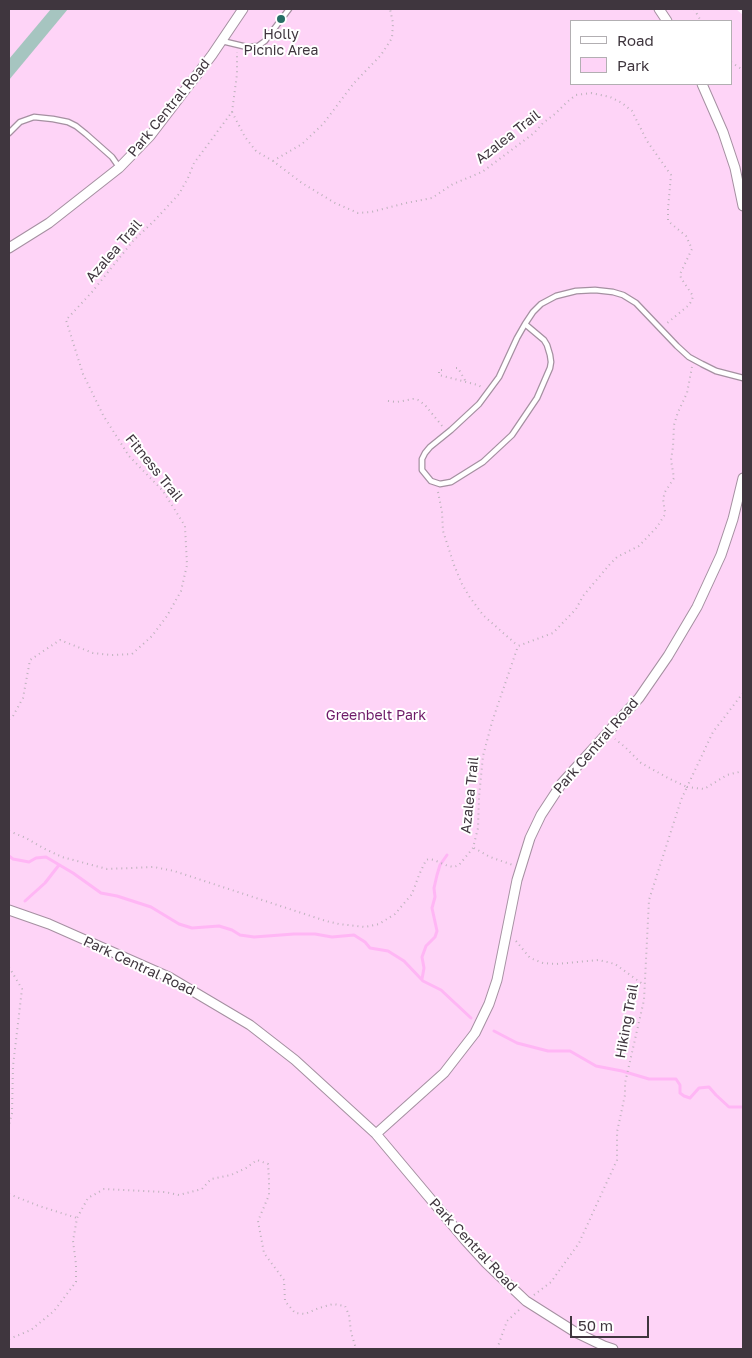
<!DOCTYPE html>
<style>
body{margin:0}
#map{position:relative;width:752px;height:1358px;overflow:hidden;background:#fef1fc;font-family:"Golos Text",sans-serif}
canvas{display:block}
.frame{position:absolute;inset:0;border:10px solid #3f363e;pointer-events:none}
.legend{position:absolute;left:570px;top:20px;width:162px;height:65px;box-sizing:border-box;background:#fff;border:1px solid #b2afb2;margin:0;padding:6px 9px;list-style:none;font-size:15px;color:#3f363e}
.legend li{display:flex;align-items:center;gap:10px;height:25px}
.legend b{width:25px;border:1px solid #b2afb2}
.scale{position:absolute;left:570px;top:1316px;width:79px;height:22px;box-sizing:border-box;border:2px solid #3f363e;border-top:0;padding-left:6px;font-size:15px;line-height:18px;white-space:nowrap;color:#3f363e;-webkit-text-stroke:4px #fff;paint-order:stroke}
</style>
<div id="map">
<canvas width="752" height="1358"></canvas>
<div class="frame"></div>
<ul class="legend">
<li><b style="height:6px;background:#fff"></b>Road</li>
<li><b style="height:14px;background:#fed4f7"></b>Park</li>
</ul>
<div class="scale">50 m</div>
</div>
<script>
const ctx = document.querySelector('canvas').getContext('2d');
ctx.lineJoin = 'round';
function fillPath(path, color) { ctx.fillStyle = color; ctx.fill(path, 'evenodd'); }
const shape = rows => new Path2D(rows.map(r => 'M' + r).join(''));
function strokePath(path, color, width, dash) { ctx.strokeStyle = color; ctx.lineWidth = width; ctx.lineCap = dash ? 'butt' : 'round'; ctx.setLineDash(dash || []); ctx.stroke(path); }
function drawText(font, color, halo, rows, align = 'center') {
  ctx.font = font + ' "Golos Text",sans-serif'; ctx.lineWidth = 4; ctx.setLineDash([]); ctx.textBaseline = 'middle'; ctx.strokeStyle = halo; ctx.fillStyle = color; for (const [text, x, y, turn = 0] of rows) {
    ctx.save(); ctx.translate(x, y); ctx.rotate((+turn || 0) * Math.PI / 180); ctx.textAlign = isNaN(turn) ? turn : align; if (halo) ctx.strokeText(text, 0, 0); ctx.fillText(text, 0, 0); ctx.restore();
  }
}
const green = shape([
 [9,9,736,9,743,15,743,1349,9,1349],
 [571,21,731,21,731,84,571,84]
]);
const stream = shape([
 [9,856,13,859,29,862,36,858,46,857,73,873,101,893,117,896,151,907,179,924,192,928,219,926,232,930,240,935,254,937,294,934,315,934,332,937,354,935,365,942,370,948,388,951,404,961,423,981,441,990,471,1018],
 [25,901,45,883,59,865],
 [422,979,424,968,422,957,426,946,435,937,437,931,432,908,435,897,434,888,437,875,440,865,447,855],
 [494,1031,517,1043,548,1051,570,1051,596,1066,622,1071,649,1079,676,1079,680,1085,680,1093,684,1096,690,1098,699,1088,709,1087,716,1095,729,1107,743,1107]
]);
const building = shape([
 [51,9,68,9,9,80,9,59]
]);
const path = shape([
 [694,9,701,21],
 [731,62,743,70],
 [232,112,245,137,256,151,273,161,302,183,335,203,358,213,371,212,406,203,432,198,453,184,482,172,534,133,543,123,555,114,567,102,576,95,591,93,610,97,622,103,632,111,647,141,671,175,668,209,668,221,686,236,692,249,680,274,681,278,693,296,692,300,689,305,666,324],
 [232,112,237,74,237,52],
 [273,161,302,144,323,124,354,83,381,55,392,38,393,23,390,9],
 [456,368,458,368,466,382],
 [442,370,439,370,439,375,478,385,483,388],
 [388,401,397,402,413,399,418,400,425,405,443,427],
 [438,492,442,512,443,531,454,565,462,584,469,596,483,615,518,646],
 [743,693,713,732,687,787,704,789,727,775,743,771],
 [9,719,13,716,23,698,30,660,60,640,93,653,111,655,132,654,152,636,167,616,181,591,187,565,185,526,163,491,129,456,103,415,83,374,66,320,92,292,133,241,154,221,179,194,188,178,194,163,232,112],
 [9,831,26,838,43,848,62,857,107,869,154,867,174,871,326,921,339,924,365,927,379,924,395,914,412,894,419,875,426,860,429,859,434,860,448,866,454,867,459,865,473,848,478,828,479,797,483,756,492,722,518,646,553,633,576,609,583,596,610,564,617,557,639,546,657,527,664,516,665,512,663,499,665,492,674,478,671,460,673,447,674,425,678,412,687,393,692,367],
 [474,848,490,857,513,865],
 [516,941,530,958,543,963,556,964,599,960,615,964,644,985],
 [9,967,22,989,13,1066,12,1113,9,1125],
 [9,1194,39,1206,77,1218],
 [534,1295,551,1282,579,1243,617,1160,617,1132,625,1095,625,1083,644,1000,649,900,681,800,687,787,668,778,641,763,625,747,615,739],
 [9,1339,31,1330,54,1311,76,1282,76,1264,73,1241,77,1218,88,1198,104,1189,165,1192,179,1195,202,1189,211,1179,231,1175,246,1168,257,1160,268,1164,269,1180,269,1195,258,1221,264,1253,284,1280,285,1301,295,1313,305,1314,319,1308,333,1304,345,1306,349,1315,351,1332,356,1349],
 [497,1349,507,1321,520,1309]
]);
const service = shape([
 [222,41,247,47,258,46,265,41,289,9],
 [9,133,20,122,34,117,53,119,68,122,76,126,86,134,112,157,119,167],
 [525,324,544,340,547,345,550,355,551,362,550,368,537,398,512,435,483,462,451,482,440,484,431,481,422,470,422,459,425,453,430,447,451,430,479,404,499,377,517,338,525,324,533,312,541,304,556,296,576,291,595,290,613,292,623,295,636,303,677,346,689,357,702,364,716,371,743,378]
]);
const minor = shape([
 [659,9,667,21],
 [702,84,723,132,735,168,743,206],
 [9,248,49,223,119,168,150,136,212,55,243,9],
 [9,910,49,924,169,977,250,1025,295,1060,376,1134,465,1240,486,1263,526,1301,575,1332,604,1346,613,1349],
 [376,1134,444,1073,475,1033,489,1004,497,980,517,880,530,838,541,815,562,783,639,698,668,656,697,607,721,555,733,519,743,478]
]);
const markers = [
 [281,19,5,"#266e65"]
];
const poiNames = [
 ["Holly",281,35],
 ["Picnic Area",281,51]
];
const streetNames = [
 ["Park Central Road",169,108,-51],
 ["Azalea Trail",508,137,-38],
 ["Azalea Trail",114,251,-49],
 ["Fitness Trail",154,468,51],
 ["Park Central Road",596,746,-49],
 ["Azalea Trail",470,795,-84],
 ["Park Central Road",139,966,25],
 ["Hiking Trail",627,1021,-80],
 ["Park Central Road",473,1245,47]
];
const parkNames = [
 ["Greenbelt Park",376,716]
];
fillPath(green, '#fed4f7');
strokePath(stream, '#ffb6f5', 3);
fillPath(building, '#a6c5c0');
strokePath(service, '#a590a1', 7);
strokePath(minor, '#a590a1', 11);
strokePath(path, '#bdb2bc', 2, [1, 4]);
strokePath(service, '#fff', 4.5);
strokePath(minor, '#fff', 9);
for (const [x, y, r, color] of markers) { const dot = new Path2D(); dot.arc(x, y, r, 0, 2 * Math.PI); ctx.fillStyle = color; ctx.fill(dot); strokePath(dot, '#fff', 2); }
drawText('14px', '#3f363e', '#fff', poiNames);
drawText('14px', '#3f363e', '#fff', streetNames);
drawText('14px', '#6d1a67', '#fff', parkNames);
</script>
